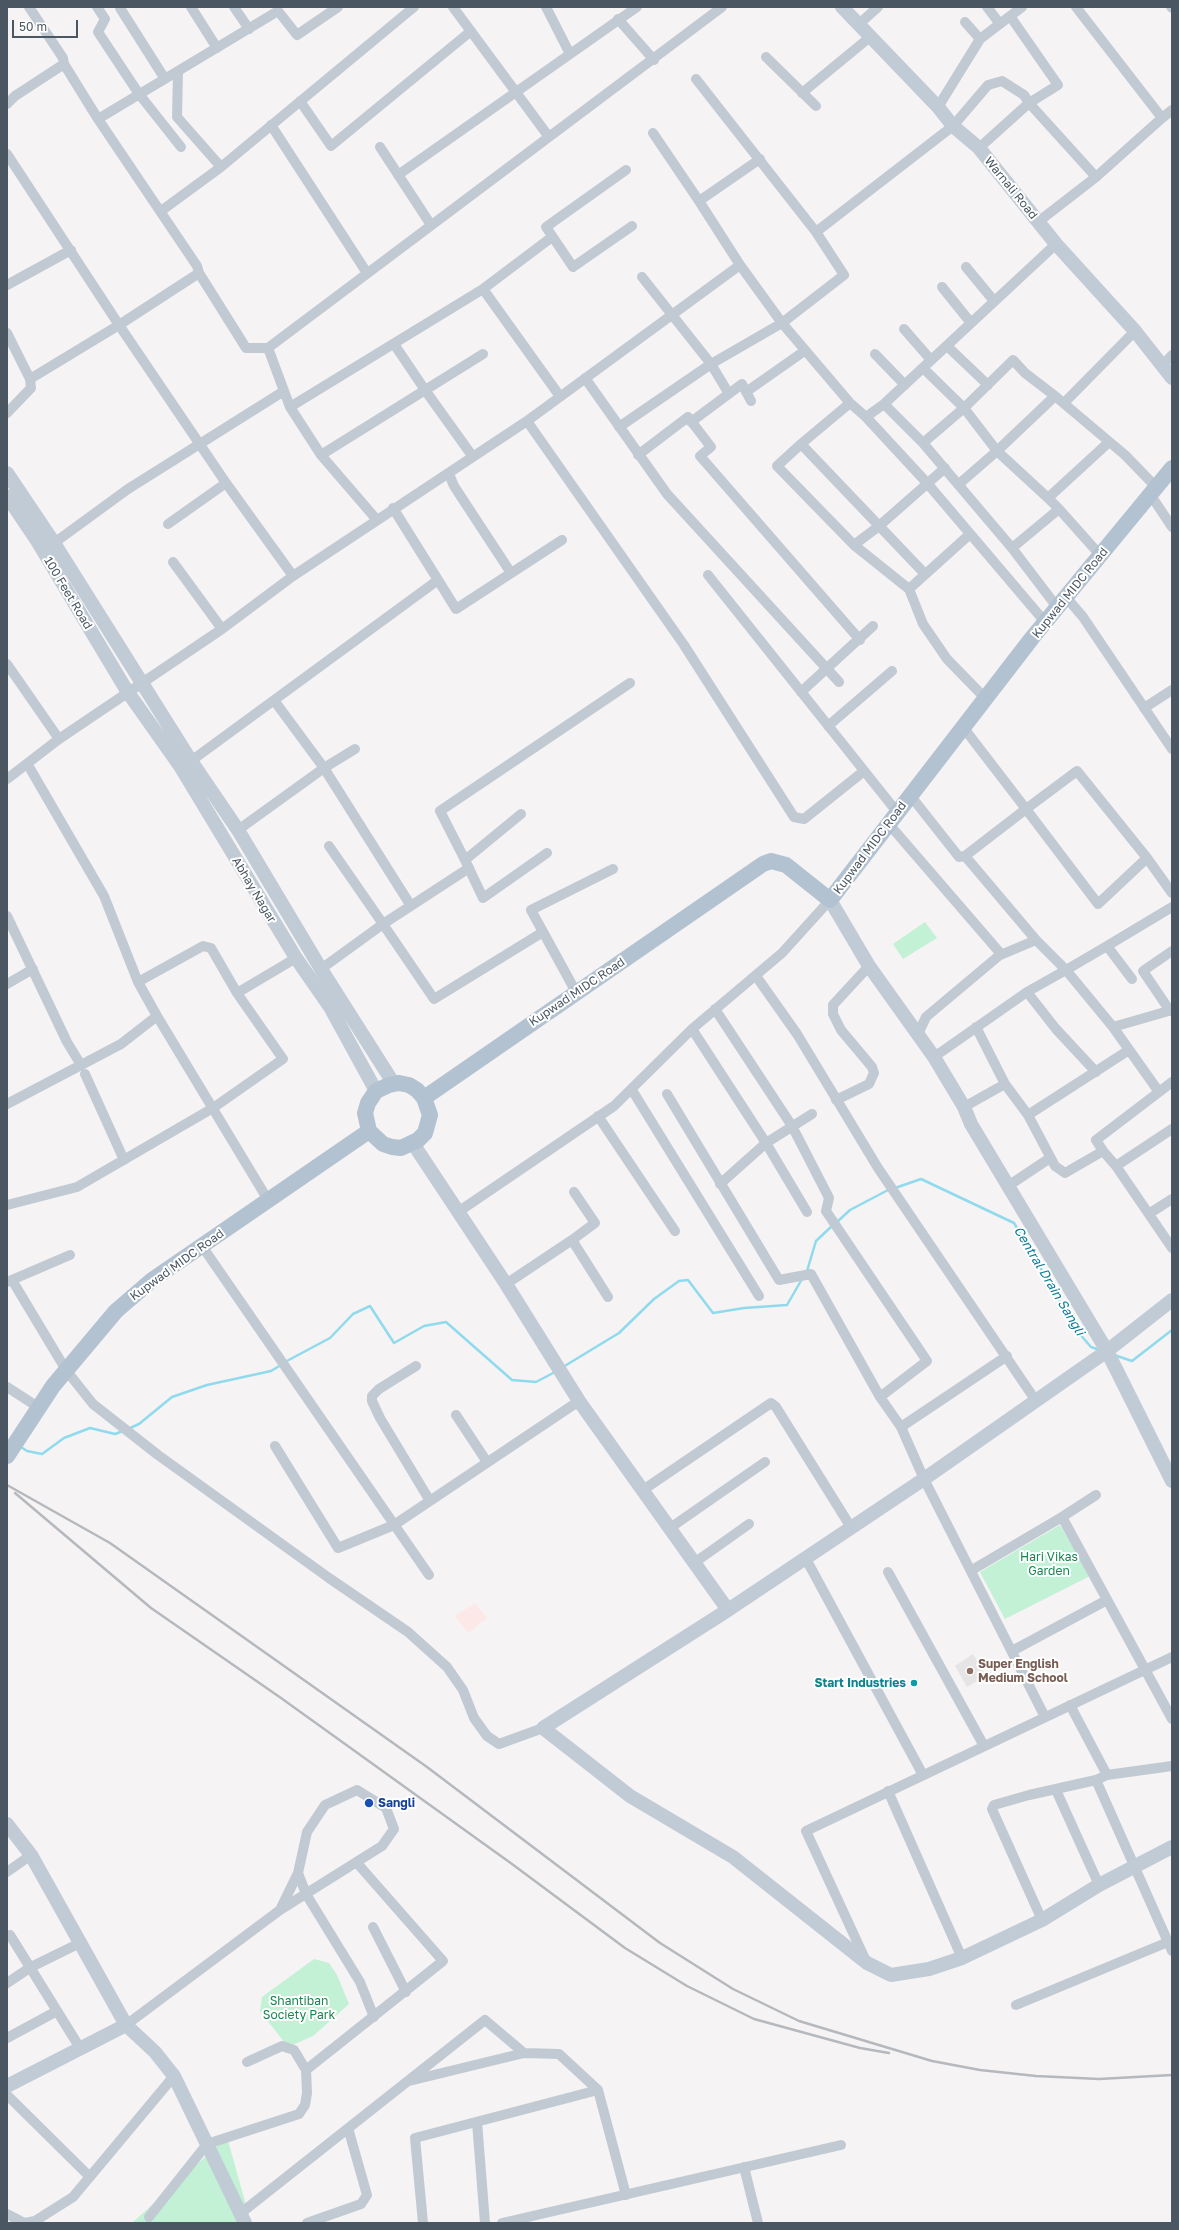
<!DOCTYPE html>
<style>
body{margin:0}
#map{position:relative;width:1179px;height:2230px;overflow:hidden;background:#f5f3f3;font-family:"Golos Text",sans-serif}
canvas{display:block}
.frame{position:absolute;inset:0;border:8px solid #4a5661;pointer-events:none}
.scale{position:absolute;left:12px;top:20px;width:66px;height:18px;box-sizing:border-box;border:2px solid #4a5661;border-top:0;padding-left:5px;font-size:12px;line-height:14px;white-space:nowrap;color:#4a5661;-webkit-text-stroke:3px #fff;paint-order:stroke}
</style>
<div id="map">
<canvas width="1179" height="2230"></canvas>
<div class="frame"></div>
<div class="scale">50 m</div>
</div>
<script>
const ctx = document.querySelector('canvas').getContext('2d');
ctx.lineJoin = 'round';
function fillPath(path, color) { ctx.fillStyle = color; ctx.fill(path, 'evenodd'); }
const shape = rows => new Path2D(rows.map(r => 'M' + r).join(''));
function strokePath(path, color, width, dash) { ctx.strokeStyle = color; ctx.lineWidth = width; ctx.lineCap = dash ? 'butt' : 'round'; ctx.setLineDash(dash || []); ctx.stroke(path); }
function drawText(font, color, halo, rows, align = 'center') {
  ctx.font = font + ' "Golos Text",sans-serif'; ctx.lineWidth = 4; ctx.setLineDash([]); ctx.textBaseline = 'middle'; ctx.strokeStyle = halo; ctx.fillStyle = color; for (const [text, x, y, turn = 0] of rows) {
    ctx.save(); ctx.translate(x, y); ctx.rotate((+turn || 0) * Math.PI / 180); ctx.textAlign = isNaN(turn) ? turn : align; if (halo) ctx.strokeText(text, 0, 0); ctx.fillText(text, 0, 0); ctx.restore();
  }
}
const education = shape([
 [973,1654,986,1676,967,1687,955,1666]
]);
const medical = shape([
 [475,1603,487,1618,468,1633,455,1616]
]);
const green = shape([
 [925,922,937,938,903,959,893,944],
 [1060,1525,1090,1576,1005,1619,980,1572],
 [314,1959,329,1963,337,1975,349,2004,313,2036,288,2047,260,2011,262,1997],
 [227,2137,251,2223,132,2223]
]);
const stream = shape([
 [895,1188,921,1179,1014,1223,1078,1332,1091,1347,1100,1350],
 [837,1222,850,1210,890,1189],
 [807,1271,816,1241,833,1225],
 [1114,1355,1132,1361,1172,1330],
 [285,1362,330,1338,353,1314,370,1306,394,1343,424,1326,446,1322,512,1380,536,1382,555,1372],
 [563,1367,619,1333,654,1299,679,1281,688,1280,713,1313,744,1308,787,1305,802,1279],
 [128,1429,139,1424,172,1397,207,1385,271,1371,281,1365],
 [21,1447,27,1451,42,1454,64,1438,90,1428,115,1434,123,1431]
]);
const street = shape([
 [29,7,63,58,64,64,98,119,197,266,199,273,246,348,268,348],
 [97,7,105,19,98,32,139,94,181,147],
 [191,7,217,48],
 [234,7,249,29],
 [453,7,549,137],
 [546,7,570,54],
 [987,7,1000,24],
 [1171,7,1172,8],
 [120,8,165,79],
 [1010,16,1058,85,1029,103,1096,177],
 [618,19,654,60],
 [965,22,980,39],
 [859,24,878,7],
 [766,57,816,106],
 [178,71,177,117,221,167],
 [802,93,870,37],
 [300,101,331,146,471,31],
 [7,104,15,96,64,64],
 [938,107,980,39,1022,7],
 [1162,118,1172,110],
 [98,119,278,11,297,35,338,7],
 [271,125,367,273],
 [653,133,699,201],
 [380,147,431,225],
 [7,154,119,325,226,483,293,576],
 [760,159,699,201,740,265,782,323,850,403],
 [626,170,546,227,573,267,632,226],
 [398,175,637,7],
 [161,211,221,167,414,7],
 [1038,222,1096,177,1162,118,1076,7],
 [816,232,953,126,988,85,1002,81,1024,95,1029,103,979,148],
 [966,267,994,301],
 [642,277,711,364,729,394],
 [7,285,71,250],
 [942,287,971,323],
 [483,289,559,395],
 [904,329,931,360],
 [7,333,30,379,31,388,7,413],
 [394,344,425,390,473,457],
 [947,346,988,385],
 [875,354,905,385],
 [1163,365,1172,355],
 [923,368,964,408,997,451,1055,396,1125,455,1156,487],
 [585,378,667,494,839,682],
 [30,379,119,325,199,273],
 [746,392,803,352],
 [1064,403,1135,331],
 [884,404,923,443,1012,548],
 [290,407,268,348,722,7],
 [866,417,927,483,1045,622],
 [527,421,684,645,794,817,804,819,864,771],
 [691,422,742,384,751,401],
 [619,427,711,364,782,323,844,275,816,232,696,79],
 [923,443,964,408,1013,360,1025,373,1055,396],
 [801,444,925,574],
 [321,455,483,354],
 [638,455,688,417,711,447,700,456,860,640],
 [945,468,879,526,854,545,909,589,923,624,947,659,985,698],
 [449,474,454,486,511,573],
 [959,484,997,451,1048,498],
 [1150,494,1172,527],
 [393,508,438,580],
 [1059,509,1100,555],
 [377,520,321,455,290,407,483,289,552,237],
 [168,524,226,483],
 [54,543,128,489,284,391],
 [854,545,777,466,801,444,850,403,866,417,884,404,1056,244],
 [173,562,222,629],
 [708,575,897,812],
 [909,589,970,534],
 [1066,597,1083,617,1172,749],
 [1057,607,1012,548,1059,509,1048,498,1109,442],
 [7,664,59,739],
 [801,692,873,626],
 [1144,708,1172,690],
 [828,726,892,671],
 [355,749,324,768,411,906],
 [191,761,438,580,456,609,562,540],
 [1077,771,1147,858,1098,904,1026,809,1077,771],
 [7,779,59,739,222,629,293,576,527,421,740,265],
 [910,795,959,857,965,856,1026,809,963,727],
 [521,814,465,860,483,898,547,853],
 [888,823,1001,954,926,1017,918,1034],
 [238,830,324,768,276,703],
 [1147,858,1172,893],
 [465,860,440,811,630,683],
 [469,868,383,924,434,999,543,932],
 [7,916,67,1042,81,1065],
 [1107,946,1066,970,1113,1027],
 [998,956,1036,940],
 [321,969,383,924,329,846],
 [756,976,797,1034,878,1168,1036,1401],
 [1132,979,1107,946,1172,907],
 [7,984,33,969],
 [576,992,531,910,613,869],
 [1027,992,1056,1029,1096,1072],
 [237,993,296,958],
 [715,1009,792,1126,827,1194,829,1198,826,1211,927,1361,880,1397,901,1427],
 [1172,1010,1113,1027,1159,1092,1172,1082],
 [1170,1011,1143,971,1172,951],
 [157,1016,268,1200],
 [976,1027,1005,1084],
 [692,1029,766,1143,807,1212],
 [934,1057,1027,992,1066,970,1036,940,965,856],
 [85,1074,124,1160],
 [632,1090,759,1296],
 [1159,1092,1096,1140,1103,1151,1116,1166,1172,1248],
 [667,1094,779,1280,811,1274,880,1397],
 [836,1100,869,1084,874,1073,872,1067,841,1030,833,1014,833,1005,869,966],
 [7,1104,121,1044,157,1016,138,982,104,896,28,765],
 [964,1107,1005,1084,1028,1115],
 [598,1116,675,1231],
 [1103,1151,1065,1173,1055,1166,1028,1115,1129,1050],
 [1116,1166,1172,1129],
 [720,1184,766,1143,812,1114],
 [1008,1186,1050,1158],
 [7,1205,77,1187,213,1108,283,1059,237,993,211,948,203,946,138,982],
 [458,1212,614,1106,692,1029,782,953,830,900],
 [1150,1213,1172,1199],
 [572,1240,595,1223,574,1192],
 [202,1246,429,1575],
 [12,1280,66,1370,93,1404,158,1455,329,1578,408,1632,447,1667,463,1690,474,1718,487,1736,499,1744,543,1728],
 [7,1282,70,1255],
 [506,1284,572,1240,608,1297],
 [1007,1356,901,1427,924,1479,1045,1717],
 [416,1366,379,1389,372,1396,372,1401,380,1418,430,1501],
 [7,1387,38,1407],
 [456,1415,487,1462],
 [275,1446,338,1548,394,1525,579,1401],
 [643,1490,771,1403,776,1407,852,1529],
 [1062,1517,1096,1495],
 [670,1528,765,1462],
 [806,1559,923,1775],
 [694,1563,749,1524],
 [972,1570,1062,1517,1172,1719],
 [888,1572,984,1746],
 [1012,1651,1107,1600],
 [1070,1705,1107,1775,1096,1780,1172,1951],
 [1107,1775,1172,1766],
 [1056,1790,1099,1885],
 [888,1791,962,1958],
 [7,1872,31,1855],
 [298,1873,306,1894,360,1982,374,2017],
 [1042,1920,992,1809,994,1805,1029,1795,1096,1780],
 [373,1927,406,1992],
 [7,1937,10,1935,80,2048],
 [866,1961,806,1831,1172,1657],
 [7,1983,31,1967,82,1942],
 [1016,2005,1168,1942],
 [126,2025,280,1910,382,1846,394,1829,386,1808,357,1790,325,1805,307,1832,298,1873,280,1910],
 [7,2038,57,2011],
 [247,2062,282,2046,294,2050,306,2070],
 [409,2081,524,2053],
 [598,2090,626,2195],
 [7,2095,90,2177],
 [477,2122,485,2223],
 [744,2167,758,2223],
 [241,2213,485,2020,524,2053,559,2054,598,2090,415,2138,423,2223],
 [7,2214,24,2223],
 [149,2217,207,2144,299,2114,305,2105,307,2093,306,2070,443,1961,357,1863],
 [25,2223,35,2221,73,2197,174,2076],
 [307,2223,361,2204,367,2195,348,2128],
 [502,2223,841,2145]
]);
const secondary = shape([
 [842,7,938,107,953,126,979,148,1056,244,1135,331,1172,378],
 [7,473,54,543,191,761,238,830,321,969,394,1084],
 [7,496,36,539,127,691,180,766,296,958,330,1007,376,1091],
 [830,900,869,966,934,1057,964,1107,971,1124,1107,1351,1172,1481],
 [412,1142,506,1284,579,1401,728,1610,543,1728,630,1796,733,1857,867,1963,891,1975,929,1969,962,1958,1042,1920,1099,1885,1172,1847],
 [728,1610,924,1479,1107,1351,1172,1300],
 [7,1824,31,1855,126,2025],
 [7,2086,126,2025,155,2052,174,2076,245,2223]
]);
const primary = shape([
 [399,1083,409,1085,417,1090,424,1098,430,1115,425,1133,418,1140,401,1148,392,1147,383,1144,369,1131,365,1113,368,1103,376,1091,389,1085,399,1083],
 [424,1098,763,864,771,861,786,865,830,900,1032,638,1172,468],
 [7,1456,53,1386,116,1311,152,1280,369,1131]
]);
const rail = shape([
 [7,1485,110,1543,427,1767,660,1943,733,1989,799,2021,932,2061,980,2070,1036,2076,1099,2079,1172,2075],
 [15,1493,151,1608,281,1698,512,1864,625,1948,687,1986,754,2019,860,2048,889,2053]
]);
const markers = [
 [970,1671,4,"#8d6e63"],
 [914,1683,4,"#0f9aa8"],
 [369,1803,5,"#1a4fb4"]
];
const streetNames = [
 ["Warnali Road",1011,188,51],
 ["100 Feet Road",68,593,59],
 ["Kupwad MIDC Road",1070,593,-51],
 ["Kupwad MIDC Road",870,848,-53],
 ["Abhay Nagar",254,890,59],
 ["Kupwad MIDC Road",577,992,-34],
 ["Kupwad MIDC Road",177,1265,-36]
];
const parkNames = [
 ["Hari Vikas",1049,1557],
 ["Garden",1049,1571],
 ["Shantiban",299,2001],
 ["Society Park",299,2015]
];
const educationNames = [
 ["Super English",978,1664],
 ["Medium School",978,1678]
];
const cultureNames = [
 ["Start Industries",906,1683]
];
const transitNames = [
 ["Sangli",378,1803]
];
const waterNames = [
 ["Central Drain Sangli",1049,1281,59]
];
fillPath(education, '#e6e4e5');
fillPath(medical, '#fce8e6');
fillPath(green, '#c3f1d5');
strokePath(stream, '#90daee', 2.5);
strokePath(street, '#c1cad2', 10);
strokePath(secondary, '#c1cbd6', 14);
strokePath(primary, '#b3c2d1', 16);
strokePath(rail, '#b5b8bd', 2.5);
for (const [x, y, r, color] of markers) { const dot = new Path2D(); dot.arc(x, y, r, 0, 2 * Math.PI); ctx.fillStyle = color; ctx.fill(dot); strokePath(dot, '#fff', 1.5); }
drawText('12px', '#4a5661', '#fff', streetNames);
drawText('12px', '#17864f', '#fff', parkNames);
drawText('bold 12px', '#785e54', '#fff', educationNames, 'left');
drawText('bold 12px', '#0d838f', '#fff', cultureNames, 'right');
drawText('bold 12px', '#164399', '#fff', transitNames, 'left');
drawText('italic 13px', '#0c7c9b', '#fff', waterNames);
</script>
